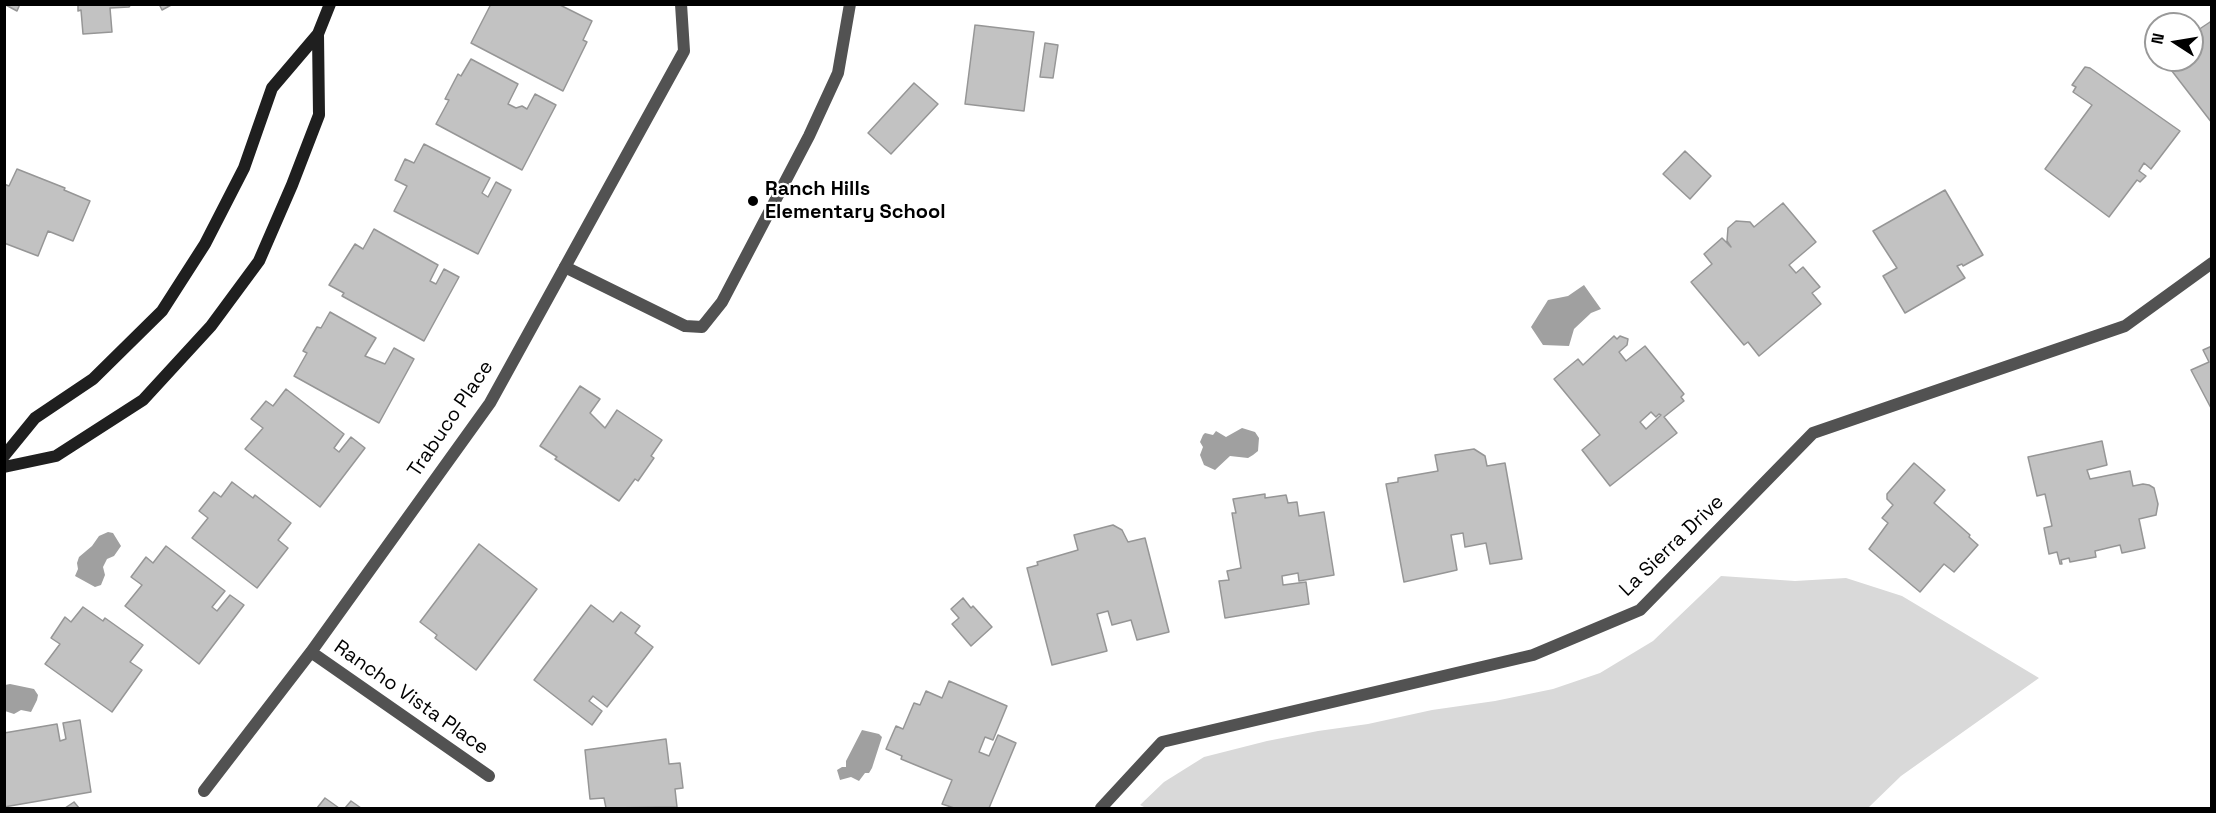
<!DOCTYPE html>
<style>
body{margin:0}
#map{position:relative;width:2216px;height:813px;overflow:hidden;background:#fff;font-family:"Space Grotesk",sans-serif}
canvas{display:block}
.frame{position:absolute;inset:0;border:6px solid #000;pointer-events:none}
.north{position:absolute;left:2144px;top:12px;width:60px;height:60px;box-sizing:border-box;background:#fff;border:2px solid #999;border-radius:50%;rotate:282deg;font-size:16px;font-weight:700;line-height:24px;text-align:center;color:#000}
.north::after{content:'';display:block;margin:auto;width:21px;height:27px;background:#000;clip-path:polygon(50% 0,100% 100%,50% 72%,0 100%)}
</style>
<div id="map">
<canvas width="2216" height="813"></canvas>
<div class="frame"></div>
<div class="north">N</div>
</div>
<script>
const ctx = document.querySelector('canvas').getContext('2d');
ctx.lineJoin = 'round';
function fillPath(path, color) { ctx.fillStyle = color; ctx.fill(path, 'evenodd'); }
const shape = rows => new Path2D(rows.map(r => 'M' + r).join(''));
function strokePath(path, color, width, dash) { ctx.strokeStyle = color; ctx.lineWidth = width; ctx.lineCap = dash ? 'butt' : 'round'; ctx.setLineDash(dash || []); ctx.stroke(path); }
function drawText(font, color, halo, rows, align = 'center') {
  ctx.font = font + ' "Space Grotesk",sans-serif'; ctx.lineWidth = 4.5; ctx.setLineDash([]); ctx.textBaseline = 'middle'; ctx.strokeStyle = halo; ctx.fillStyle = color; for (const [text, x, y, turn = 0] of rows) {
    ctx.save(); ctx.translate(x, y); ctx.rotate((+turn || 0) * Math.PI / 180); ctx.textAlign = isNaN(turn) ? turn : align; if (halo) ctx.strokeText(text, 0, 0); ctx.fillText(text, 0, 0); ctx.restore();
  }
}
const green = shape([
 [1721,576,1795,581,1846,578,1902,596,2039,678,1901,776,1868,808,1146,808,1140,805,1164,782,1204,757,1267,741,1318,731,1368,724,1432,710,1495,701,1553,689,1600,673,1653,641]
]);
const water = shape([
 [1584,285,1601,309,1591,313,1574,329,1569,346,1543,345,1531,327,1548,300,1568,296],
 [1242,428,1255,432,1259,438,1258,451,1253,455,1248,458,1230,456,1215,470,1204,465,1200,455,1203,447,1200,442,1203,435,1205,433,1213,435,1216,431,1226,437],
 [108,532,113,533,121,546,114,556,107,559,103,567,105,575,101,585,95,587,75,576,78,569,77,563,79,557,92,546,99,536],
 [10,684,34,689,38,695,37,700,31,712,21,710,14,714,5,711,5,685],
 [862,730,879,734,882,737,872,768,869,773,865,773,859,781,851,777,840,780,837,770,842,767,846,767,846,761]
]);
const building = shape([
 [4,4,20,4,17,11,4,4],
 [78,4,131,4,129,7,110,8,112,32,83,34,81,10,78,11,78,4],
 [159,4,173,4,162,10,159,4],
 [491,4,558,4,592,21,583,40,587,42,563,91,471,43,491,4],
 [2210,22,2212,24,2212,123,2165,62,2192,60,2192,34,2210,22],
 [975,25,1034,32,1024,111,965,104,975,25],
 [1045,43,1058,45,1053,78,1040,77,1045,43],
 [471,59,518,84,508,104,516,108,522,106,527,109,535,94,556,105,522,170,436,124,449,100,445,99,458,74,461,76,471,59],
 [2085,67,2090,68,2180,131,2151,169,2144,163,2139,171,2146,176,2140,182,2137,180,2109,217,2045,169,2092,105,2073,92,2076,87,2072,85,2085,67],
 [914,83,938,104,891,154,868,133,914,83],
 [424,144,490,178,482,193,488,197,496,182,511,190,478,254,394,211,407,186,395,180,405,159,414,163,424,144],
 [1685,151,1711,176,1690,199,1663,174,1685,151],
 [17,169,65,188,64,190,90,201,73,241,48,231,38,256,4,243,4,184,9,186,17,169],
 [1945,190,1983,255,1963,266,1962,264,1957,266,1965,278,1905,313,1883,276,1897,268,1873,231,1945,190],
 [1783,203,1816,242,1789,265,1796,273,1803,267,1820,287,1812,293,1821,304,1759,356,1748,342,1744,345,1691,282,1712,264,1704,254,1722,238,1731,247,1727,241,1728,228,1736,221,1750,222,1754,227,1783,203],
 [374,229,438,265,430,281,436,284,444,269,459,277,424,341,342,296,344,293,329,285,355,244,363,249,374,229],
 [330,312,376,338,365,356,385,364,394,348,414,359,379,423,294,376,307,353,303,351,317,327,321,328,330,312],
 [1614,336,1617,339,1620,336,1628,339,1627,345,1619,352,1626,361,1645,346,1684,394,1681,397,1684,401,1664,417,1677,433,1610,486,1582,450,1600,435,1554,379,1578,359,1583,365,1614,336],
 [1651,412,1656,417,1659,414,1661,415,1646,429,1640,422,1651,412],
 [2212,346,2212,410,2191,370,2209,362,2203,350,2212,346],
 [580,386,600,399,590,413,605,428,617,410,662,440,651,456,654,458,638,481,635,479,619,501,555,459,557,457,540,446,580,386],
 [286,389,344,434,334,448,339,452,351,437,365,448,320,507,245,449,263,428,251,419,266,401,273,406,286,389],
 [2102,441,2107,465,2087,470,2090,479,2130,471,2133,486,2143,484,2149,485,2154,488,2158,504,2156,515,2139,519,2145,548,2122,553,2120,545,2095,551,2096,557,2070,562,2069,558,2061,560,2062,564,2060,564,2057,552,2049,554,2044,528,2052,526,2045,494,2037,496,2028,457,2102,441],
 [1474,449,1485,456,1487,466,1505,463,1522,559,1490,564,1486,543,1465,547,1463,533,1451,535,1457,570,1404,582,1386,484,1398,482,1398,478,1438,471,1435,455,1474,449],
 [1914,463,1945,490,1934,503,1970,535,1969,537,1978,545,1954,572,1944,564,1920,592,1869,549,1888,523,1882,518,1893,505,1887,499,1887,494,1914,463],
 [232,482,253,498,255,495,291,523,278,540,288,548,257,588,192,538,208,518,199,511,214,492,221,497,232,482],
 [1265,494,1265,498,1286,495,1288,503,1297,502,1299,516,1324,512,1334,575,1299,581,1298,573,1282,576,1283,585,1306,582,1309,604,1225,618,1219,581,1229,580,1227,571,1241,568,1232,513,1236,513,1233,499,1265,494],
 [1113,525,1122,530,1128,542,1145,538,1169,632,1137,640,1131,620,1112,625,1108,611,1097,614,1107,651,1052,665,1027,568,1038,565,1037,562,1078,550,1074,535,1113,525],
 [479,544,537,589,476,670,435,638,437,635,420,622,479,544],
 [166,546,225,591,212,607,217,611,230,595,244,605,199,664,125,606,142,585,131,577,146,557,153,563,166,546],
 [963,598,971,608,973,606,992,627,971,646,952,624,959,618,951,609,963,598],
 [591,605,613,622,621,612,640,626,635,633,653,647,607,707,593,696,589,701,602,711,592,725,534,680,591,605],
 [83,607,103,621,105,618,143,645,130,662,142,670,112,712,45,664,60,644,51,638,65,617,71,622,83,607],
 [949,681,1007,706,993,740,985,737,979,752,989,756,998,735,1016,743,989,808,954,808,942,804,952,780,901,759,902,756,886,749,896,726,903,729,914,703,920,705,926,691,942,698,949,681],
 [80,720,91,792,4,807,4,733,57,724,60,741,66,739,63,723,80,720],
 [666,739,669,764,680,763,683,788,675,789,677,807,606,808,604,798,590,799,585,750,666,739],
 [325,798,339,808,317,808,325,798],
 [351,801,361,808,345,808,351,801],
 [74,802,79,808,65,808,74,802]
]);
const service = shape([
 [565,267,685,326,702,327,722,302,809,136,838,73,850,4]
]);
const minor = shape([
 [311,652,489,776],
 [204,791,311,652,490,403,684,51,681,4],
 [1101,808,1162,742,1533,655,1640,610,1813,433,2125,326,2212,263]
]);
const secondary = shape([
 [4,456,35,418,93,379,162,311,205,244,244,168,272,88,318,34,330,4],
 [4,467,56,456,143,400,211,326,259,261,292,185,319,115,318,34]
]);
const markers = [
 [753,201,6,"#000"]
];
const poiNames = [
 ["Ranch Hills",765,190],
 ["Elementary School",765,213]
];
const streetNames = [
 ["Trabuco Place",451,419,-56],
 ["La Sierra Drive",1672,546,-44],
 ["Rancho Vista Place",411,698,35]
];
fillPath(green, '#d9d9d9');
fillPath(water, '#a0a0a0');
fillPath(building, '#c2c2c2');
strokePath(building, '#969696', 1.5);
strokePath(service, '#525252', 12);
strokePath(minor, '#525252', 12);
strokePath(secondary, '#1f1f1f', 12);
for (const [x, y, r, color] of markers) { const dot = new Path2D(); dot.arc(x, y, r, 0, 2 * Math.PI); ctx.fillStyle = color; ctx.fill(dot); strokePath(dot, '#fff', 2); }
drawText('bold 20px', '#000', '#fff', poiNames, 'left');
drawText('20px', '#000', '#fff', streetNames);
</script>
